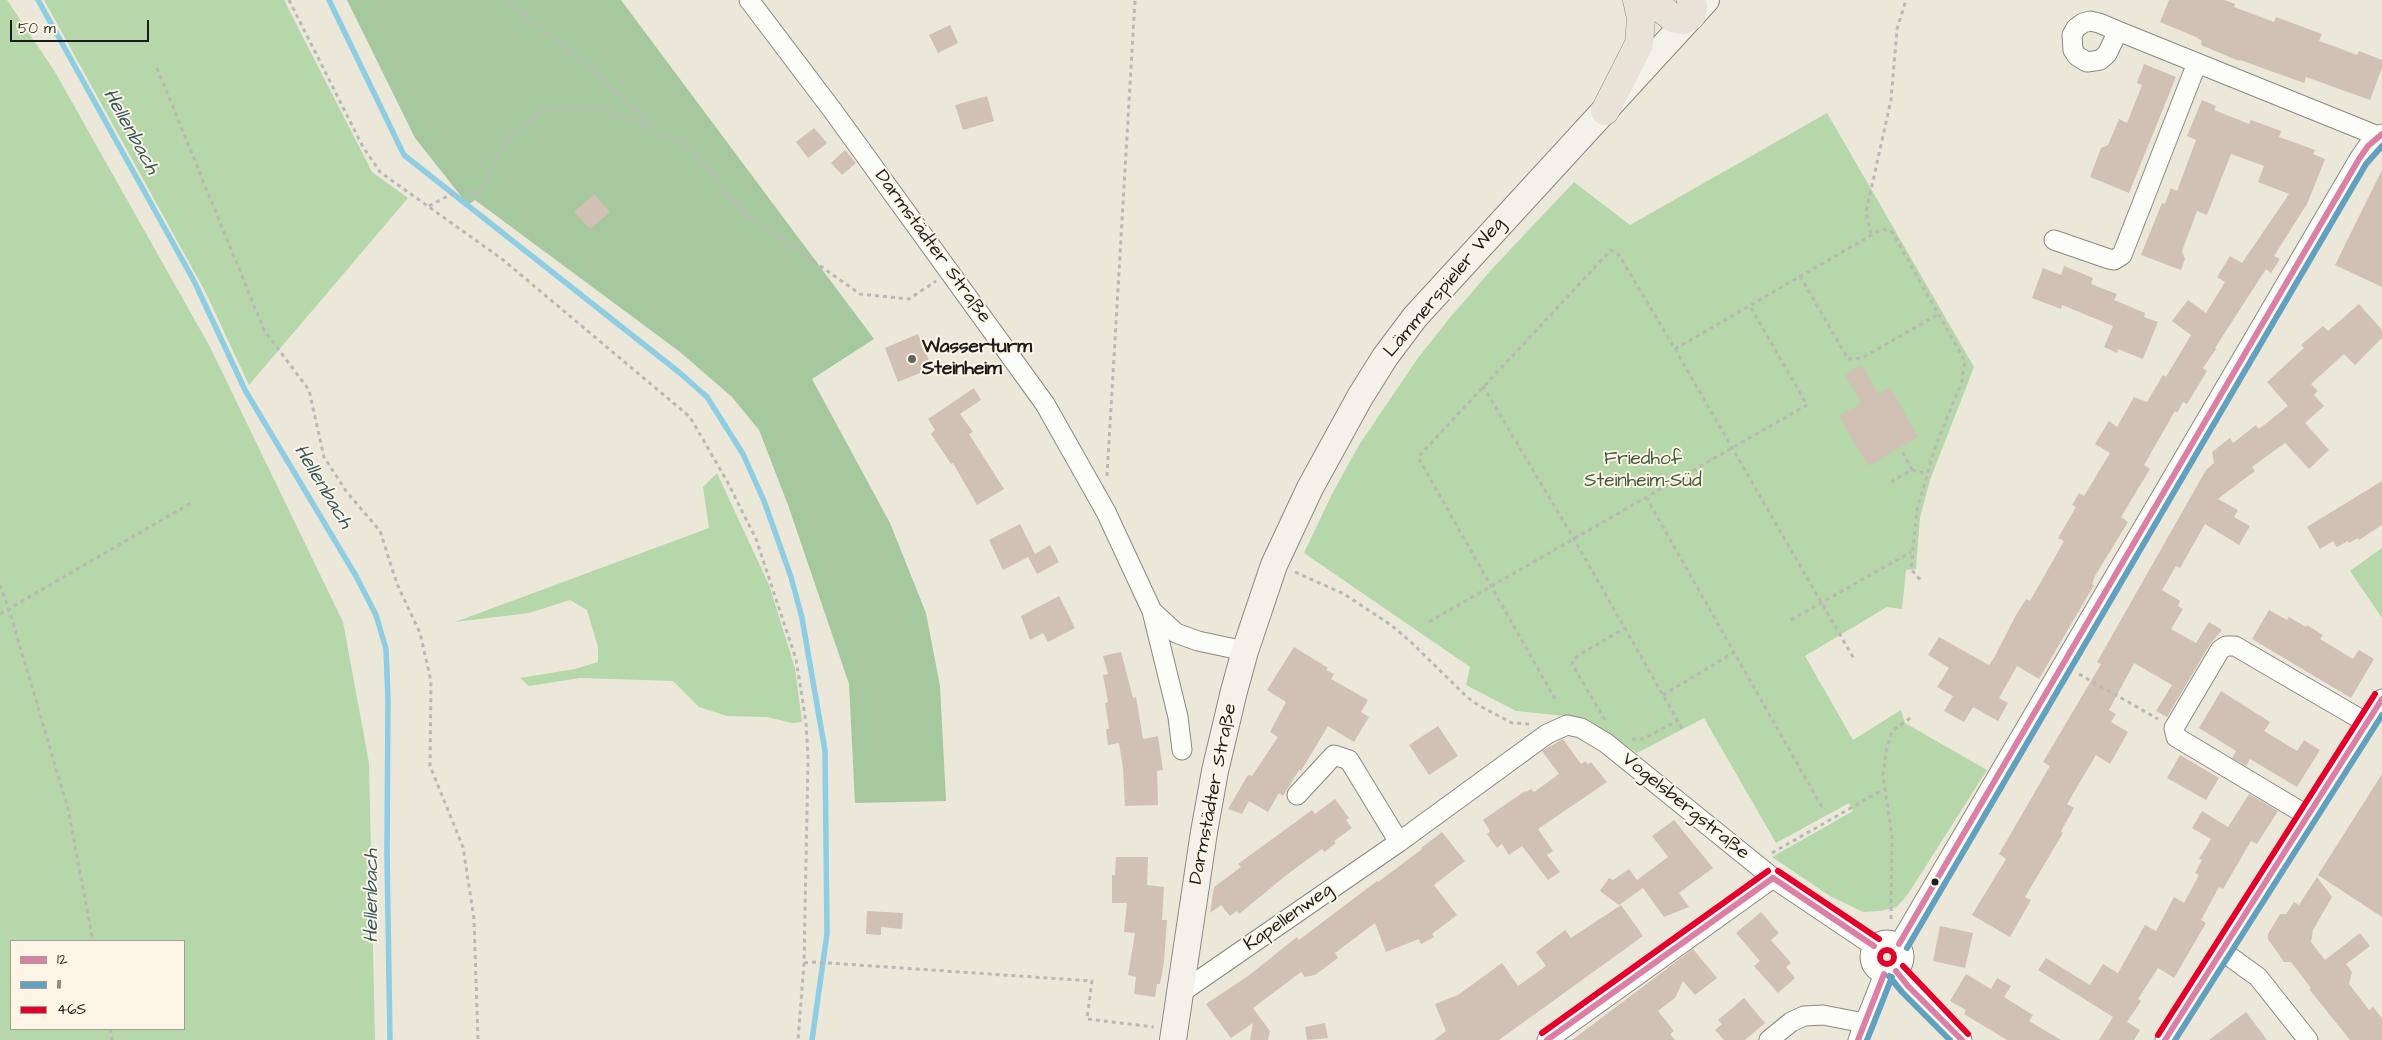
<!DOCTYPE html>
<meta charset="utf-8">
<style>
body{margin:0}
#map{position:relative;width:2382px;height:1040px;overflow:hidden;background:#ebe8da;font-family:"Architects Daughter",sans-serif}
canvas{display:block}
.legend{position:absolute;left:10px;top:940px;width:175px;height:90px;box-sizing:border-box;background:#fcf5e5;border:1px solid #a29e95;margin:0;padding:6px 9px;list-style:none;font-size:15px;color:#1c1c1c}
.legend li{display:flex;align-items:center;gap:10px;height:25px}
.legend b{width:25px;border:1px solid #a29e95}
.scale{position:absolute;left:10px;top:20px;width:139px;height:22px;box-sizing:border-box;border:2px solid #1c1c1c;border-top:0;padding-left:6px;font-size:15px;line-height:18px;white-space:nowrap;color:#1c1c1c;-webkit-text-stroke:4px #fcf5e5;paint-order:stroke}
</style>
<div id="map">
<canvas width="2382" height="1040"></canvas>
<ul class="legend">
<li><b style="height:6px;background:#db7fa4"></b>12</li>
<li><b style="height:6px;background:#62a0bf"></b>11</li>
<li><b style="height:6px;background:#e4002b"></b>46S</li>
</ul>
<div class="scale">50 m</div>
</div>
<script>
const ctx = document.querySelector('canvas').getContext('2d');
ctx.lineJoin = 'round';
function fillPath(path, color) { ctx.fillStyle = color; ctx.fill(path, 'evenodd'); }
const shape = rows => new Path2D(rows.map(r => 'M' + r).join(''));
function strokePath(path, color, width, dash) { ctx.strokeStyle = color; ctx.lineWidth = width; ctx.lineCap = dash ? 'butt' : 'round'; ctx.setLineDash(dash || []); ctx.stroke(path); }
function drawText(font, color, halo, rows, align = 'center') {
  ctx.font = font + ' "Architects Daughter",sans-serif'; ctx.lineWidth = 4; ctx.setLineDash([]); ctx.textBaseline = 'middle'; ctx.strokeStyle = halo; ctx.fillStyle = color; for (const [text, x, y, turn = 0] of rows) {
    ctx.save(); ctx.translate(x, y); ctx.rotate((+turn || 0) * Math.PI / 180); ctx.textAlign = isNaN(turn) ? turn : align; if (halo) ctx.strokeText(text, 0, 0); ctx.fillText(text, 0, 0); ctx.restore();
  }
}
const green = shape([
 [0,0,7,0,55,72,210,347,343,622,369,763,375,1040,0,1040],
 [11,941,184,941,184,1029,11,1029],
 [44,0,284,0,372,172,408,198,249,385,206,293],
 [1827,113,1974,367,1930,480,1920,518,1916,569,1906,570,1902,609,1887,607,1805,656,1853,740,1901,710,1905,723,1987,770,1908,894,1897,907,1880,911,1863,912,1830,896,1772,857,1853,811,1849,803,1776,843,1704,718,1637,753,1585,718,1516,711,1466,685,1470,667,1304,553,1332,494,1359,445,1418,358,1448,320,1491,270,1574,182,1630,225],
 [717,473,769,585,795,668,802,722,792,723,767,717,727,716,699,707,673,681,580,678,529,686,520,678,575,669,598,662,598,647,587,610,570,600,529,613,455,622,709,528,703,487],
 [2382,548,2382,618,2350,571]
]);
const forest = shape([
 [347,0,621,0,874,339,812,379,890,523,926,613,940,686,946,801,855,803,849,684,788,505,759,430,732,397,680,352,475,200,468,205,415,138]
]);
const stream = shape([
 [38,0,194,281,245,390,356,576,376,615,386,649,388,700,387,853,390,1040],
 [329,0,404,155,680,373,707,397,743,454,764,501,791,577,802,618,825,751,827,934,812,1040]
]);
const building = shape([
 [2169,0,2225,0,2235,4,2234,7,2274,22,2276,17,2322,34,2319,41,2333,46,2357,55,2359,51,2382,60,2382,68,2370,100,2306,77,2304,83,2240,60,2239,61,2201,45,2202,41,2196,37,2160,22],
 [950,25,958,43,938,53,929,35],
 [2144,64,2176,77,2129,193,2090,177,2101,148,2108,145,2119,119,2127,123,2142,85,2137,83],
 [987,96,994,121,963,130,955,105],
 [2202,100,2216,106,2214,110,2249,124,2251,120,2281,131,2279,137,2315,150,2313,154,2325,159,2318,177,2307,204,2274,256,2280,259,2271,273,2266,269,2215,348,2216,349,2203,368,2207,371,2187,404,2183,402,2177,413,2175,411,2144,465,2150,469,2121,517,2128,522,2095,576,2092,584,2094,585,2039,679,2017,666,1999,698,2008,703,1998,721,1973,707,1964,722,1944,711,1953,696,1937,687,1949,668,1928,655,1939,637,1989,665,1994,658,2016,615,2026,599,2030,601,2064,541,2058,538,2076,507,2072,505,2079,493,2084,496,2110,453,2095,444,2109,421,2117,427,2134,397,2147,402,2163,375,2166,377,2191,335,2172,321,2188,300,2206,313,2225,282,2217,277,2230,256,2242,263,2289,194,2258,182,2264,166,2231,154,2207,215,2197,211,2182,251,2185,259,2181,270,2141,255,2162,203,2165,204,2171,188,2177,191,2196,140,2187,136],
 [814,128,827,143,808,158,796,142],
 [845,150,856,163,842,175,831,163],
 [2382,170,2382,287,2335,265],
 [594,194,610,212,590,229,574,212],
 [2064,266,2093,278,2091,284,2117,294,2114,300,2145,313,2144,317,2158,322,2143,359,2118,349,2117,353,2104,347,2113,326,2062,305,2061,309,2032,298,2043,268,2061,275],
 [2359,304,2382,330,2382,338,2355,365,2344,354,2311,384,2318,391,2314,395,2324,406,2305,423,2329,450,2309,469,2285,443,2252,467,2255,471,2218,499,2238,510,2234,517,2250,526,2239,545,2205,524,2180,568,2176,566,2162,590,2180,601,2178,606,2183,609,2171,629,2196,643,2209,622,2222,630,2210,644,2167,717,2156,711,2172,685,2134,663,2109,710,2116,714,2111,722,2128,732,2110,764,2096,755,2067,804,2074,808,2061,831,2063,833,2025,897,2031,900,2010,937,1972,915,2006,859,1999,854,2050,766,2043,762,2101,664,2097,662,2206,470,2214,463,2212,452,2230,438,2233,443,2256,425,2259,429,2288,406,2267,382,2304,348,2301,345,2323,326,2328,331],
 [918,334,932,368,898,382,885,348],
 [1862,365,1878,394,1890,387,1918,437,1868,466,1839,416,1862,403,1845,375],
 [974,388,981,400,960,414,973,432,969,434,1004,489,977,505,953,463,951,464,931,434,935,430,928,419],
 [2382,481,2382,525,2359,540,2358,538,2349,543,2348,541,2337,547,2333,541,2320,549,2307,527],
 [1020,524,1035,554,1050,545,1059,562,1037,574,1028,557,1003,570,989,540],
 [1059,596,1075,628,1048,642,1043,633,1030,640,1021,616],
 [2269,610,2287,620,2289,617,2306,627,2307,625,2323,635,2320,639,2353,659,2359,650,2374,659,2351,698,2252,639],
 [1294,647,1328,668,1326,670,1334,674,1331,679,1368,700,1361,712,1369,717,1354,742,1328,726,1301,771,1299,770,1283,796,1279,793,1268,812,1249,801,1242,814,1228,809,1248,775,1252,776,1278,737,1270,732,1286,702,1267,690],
 [1121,652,1133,698,1136,697,1143,739,1158,736,1163,770,1157,771,1158,805,1125,806,1123,768,1119,743,1108,745,1106,729,1109,729,1105,703,1108,702,1103,675,1108,674,1103,656],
 [2221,691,2270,722,2264,731,2297,751,2304,740,2320,750,2297,787,2250,759,2246,766,2232,758,2236,751,2199,728],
 [1438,726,1458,756,1429,775,1409,745],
 [1563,739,1581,764,1585,761,1588,764,1591,762,1607,782,1538,829,1553,851,1547,855,1560,872,1548,880,1522,846,1509,855,1502,844,1497,848,1487,834,1490,831,1483,820,1525,791,1526,792,1531,789,1534,792,1559,774,1542,751],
 [2180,755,2219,778,2206,800,2167,778],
 [2382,774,2382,917,2318,875],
 [2249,794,2278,811,2257,844,2251,841,2223,889,2219,887,2201,920,2206,923,2174,978,2158,968,2138,999,2141,1001,2127,1022,2140,1030,2134,1040,2099,1040,2113,1017,2038,970,2046,958,2090,985,2103,964,2118,973,2145,925,2156,931,2174,897,2184,903,2199,875,2195,873,2202,860,2199,859,2211,839,2192,828,2202,811,2228,827],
 [1335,799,1349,818,1346,820,1352,828,1334,841,1336,843,1324,852,1322,849,1289,873,1239,914,1237,911,1230,916,1221,905,1210,913,1214,887,1241,867,1238,864,1312,810,1315,814],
 [1674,820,1713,868,1679,893,1689,907,1664,917,1643,888,1619,905,1600,891,1609,878,1613,880,1629,869,1637,880,1668,857,1652,836],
 [1442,832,1465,861,1434,885,1457,915,1432,934,1434,937,1421,944,1419,939,1386,952,1375,923,1335,953,1338,958,1315,975,1305,977,1301,972,1253,1008,1270,1031,1268,1040,1250,1040,1253,1023,1231,1038,1206,1004,1248,976,1297,937,1299,940,1377,881,1378,882,1422,849,1421,848],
 [1116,857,1148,857,1147,885,1164,887,1162,920,1167,920,1164,962,1160,984,1157,984,1155,997,1134,994,1136,977,1128,975,1135,933,1124,932,1127,903,1112,903,1112,875,1115,875],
 [2317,877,2332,897,2313,930,2311,942,2325,960,2360,933,2370,946,2346,964,2352,972,2349,984,2369,1010,2373,1007,2382,1018,2382,1040,2350,1040,2309,989,2311,988,2291,962,2284,962,2268,939,2268,934,2280,914,2286,914,2294,902,2299,905],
 [1621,905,1643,936,1499,1040,1434,1040,1446,1031,1435,1004,1458,995,1502,963,1518,986,1546,966,1536,952,1565,930,1571,938],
 [867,911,903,913,902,929,881,927,881,935,866,934],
 [1761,912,1779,933,1771,940,1791,963,1786,967,1795,978,1778,993,1754,966,1760,961,1736,933],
 [1940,926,1973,933,1965,968,1933,961],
 [1693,949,1717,978,1695,995,1683,981,1675,998,1658,1011,1674,1031,1670,1034,1675,1040,1572,1040],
 [1966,974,1991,989,1997,978,2011,986,2004,997,2033,1015,2029,1021,2061,1040,2007,1040,1964,1014,1966,1010,1950,1001],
 [1744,998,1765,1023,1745,1040,1724,1040,1715,1030,1722,1024,1718,1020],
 [2246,1012,2267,1040,2209,1040],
 [1325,1023,1328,1038,1307,1040,1305,1027]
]);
const path = shape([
 [289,0,363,147,380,172,502,259,690,417,727,481,756,539,796,659,806,722,808,758,804,963,798,1040],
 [506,0,603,79,652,127],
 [157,68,264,330,309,390,324,457,346,491,380,531,397,584,420,633,431,681,430,766,463,847,474,919,478,1040],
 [429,206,461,189,479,194,509,137,545,109,606,109,689,146,741,210,860,294,909,299,936,281],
 [1871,234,1866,212,1891,100,1897,29,1906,0],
 [1800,276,1848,359,1862,358,1937,315],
 [1675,349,1854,659],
 [1483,386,1574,539,1683,730],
 [1912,470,1926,474],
 [1107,476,1135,0],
 [1891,482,1912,470,1902,451],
 [1646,497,1823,809],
 [1295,572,1344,594,1391,625,1413,644,1467,697,1478,705,1512,723,1529,724],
 [0,585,9,609,68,809,93,941],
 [0,614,191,503],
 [1791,620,1911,552],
 [1429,622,1807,405,1750,306],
 [2079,674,2158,719],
 [1663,695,1733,653],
 [1555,699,1418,457,1611,250,1619,255,1675,349,1882,229,1892,232,1965,361,1962,381,1935,448,1917,510,1911,569,1922,582],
 [1605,720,1572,664,1574,659,1579,655,1625,628],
 [1632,739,1643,739,1677,721],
 [1772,853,1884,789],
 [1891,919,1892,836,1883,776,1886,752,1892,731,1913,716],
 [804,963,814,962,1092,981,1087,1019,1154,1027],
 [110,1029,112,1040]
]);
const street = shape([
 [749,0,833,111,1045,404,1106,512,1152,611,1176,633,1198,641,1245,651],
 [2118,31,2099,23,2090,21,2083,23,2076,28,2072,35,2073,50,2077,56,2087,62,2100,60,2107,54,2118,31,2378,136],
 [2054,240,2109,259,2114,260,2122,255,2197,63],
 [1152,611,1178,717,1182,750],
 [1297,795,1334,755,1349,760,1399,842],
 [2308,816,2176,737,2174,728,2220,650,2226,646,2235,646,2367,723],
 '1870 957a17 17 0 1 1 34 0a17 17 0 1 1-34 0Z',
 [1899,944,2359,159,2368,146,2382,134],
 [2222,951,2258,977,2308,1040],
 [1896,971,1908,986,1962,1040],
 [1179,994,1399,842,1547,734,1567,725,1581,728,1606,743,1773,878,1874,946],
 [1547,1040,1773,878],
 [1769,1040,1791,1022,1804,1016,1823,1015,1864,1023],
 [1858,1040,1884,974],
 [2165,1040,2382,699]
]);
const secondary = shape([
 [1173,1040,1204,832,1215,771,1234,691,1245,651,1274,565,1310,488,1360,397,1385,357,1415,317,1706,0]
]);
const highway = shape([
 [1651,0,1673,18,1683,20,1691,16,1693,7,1691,0],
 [1605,111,1639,44,1641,18,1637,0]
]);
const bus1 = shape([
 [1773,878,1874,946],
 [1899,944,2359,159,2368,146,2382,134],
 [1896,971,1908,986,1962,1040],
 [1547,1040,1773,878],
 [1858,1040,1884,974],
 [2165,1040,2382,699]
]);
const bus2 = shape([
 [1907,948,2366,164,2382,146],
 [1889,976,1902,992,1950,1040],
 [1867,1040,1892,977],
 [2175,1040,2382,715]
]);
const bus3 = shape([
 [1778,871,1879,939],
 '1880 957a7 7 0 1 1 14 0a7 7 0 1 1-14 0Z',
 [1903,966,1968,1034],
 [1542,1033,1768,871],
 [2158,1035,2375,694]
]);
const markers = [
 [912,359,5,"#64635e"],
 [1935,882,4.5,"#1c1c1c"]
];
const streetNames = [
 ["Darmstädter Straße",932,247,54],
 ["Lämmerspieler Weg",1445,288,-50],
 ["Darmstädter Straße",1214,794,-79],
 ["Vogelsbergstraße",1685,807,39],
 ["Kapellenweg",1289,918,-35]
];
const poiNames = [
 ["Wasserturm",922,348],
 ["Steinheim",922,370]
];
const parkNames = [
 ["Friedhof",1643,460],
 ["Steinheim-Süd",1643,482]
];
const waterNames = [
 ["Hellenbach",130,132,61],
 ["Hellenbach",322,487,59],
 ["Hellenbach",373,896,-90]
];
fillPath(green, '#b5d7a9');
fillPath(forest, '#a6c89f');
strokePath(stream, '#8fcde2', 5.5);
fillPath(building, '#d1c0b4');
strokePath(street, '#8a8881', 21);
strokePath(secondary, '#8a8881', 28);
strokePath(highway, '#8a8881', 29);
strokePath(path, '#b9b8b6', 3, [4, 4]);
strokePath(street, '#fcfcf9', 19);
strokePath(secondary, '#f4f1eb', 26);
strokePath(highway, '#e9e3d7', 28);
strokePath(bus1, '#db7fa4', 6);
strokePath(bus2, '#62a0bf', 6);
strokePath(bus3, '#e4002b', 6);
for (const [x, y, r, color] of markers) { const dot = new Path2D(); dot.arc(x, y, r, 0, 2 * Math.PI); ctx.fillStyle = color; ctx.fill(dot); strokePath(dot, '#fcf5e5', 2); }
drawText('19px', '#1c1c1c', '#fcf5e5', streetNames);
drawText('bold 19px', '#1c1c1c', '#fcf5e5', poiNames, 'left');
drawText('19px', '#42593f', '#fcf5e5', parkNames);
drawText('italic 20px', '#365662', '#fcf5e5', waterNames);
</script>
